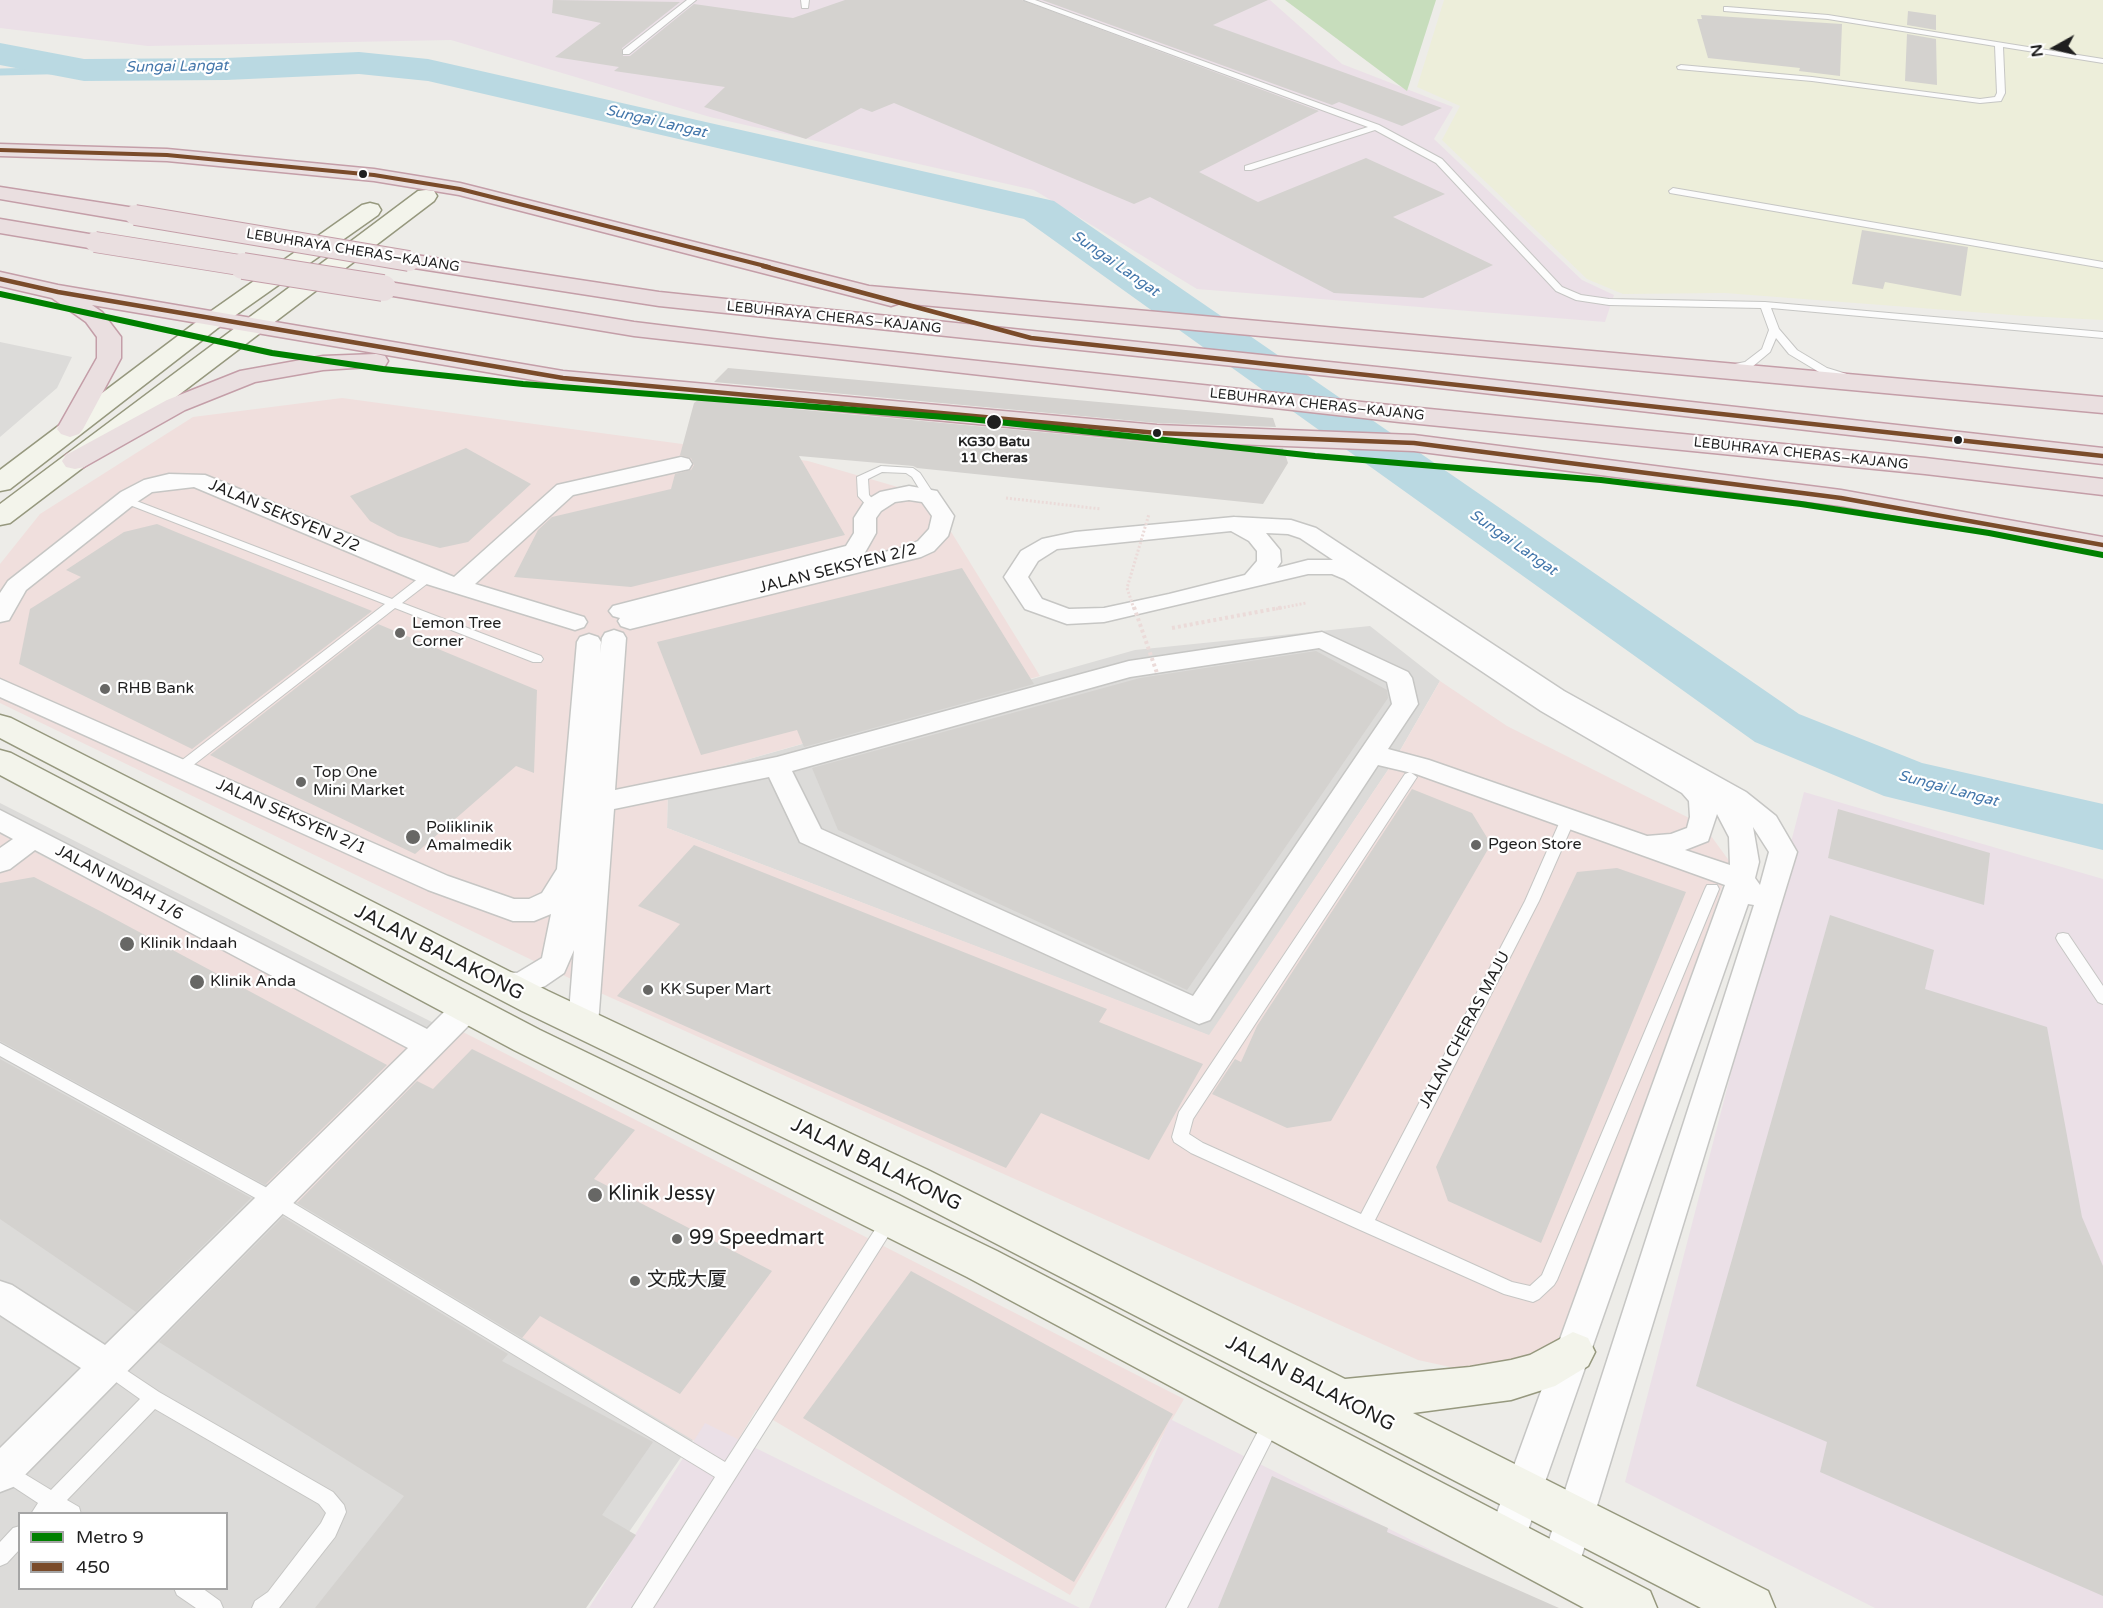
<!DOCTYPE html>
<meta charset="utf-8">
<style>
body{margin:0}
#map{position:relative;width:2103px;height:1608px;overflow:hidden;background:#edece8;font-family:"Varela Round",sans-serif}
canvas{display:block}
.legend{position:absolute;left:18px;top:1512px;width:210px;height:78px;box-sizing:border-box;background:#fff;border:2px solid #a5a5a5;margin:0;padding:8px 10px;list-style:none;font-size:18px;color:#1f1f1f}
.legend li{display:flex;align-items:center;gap:12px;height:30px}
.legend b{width:30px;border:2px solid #a5a5a5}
.north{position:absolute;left:2025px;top:18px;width:60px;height:60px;-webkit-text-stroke:4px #fff;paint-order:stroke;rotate:262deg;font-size:16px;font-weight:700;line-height:24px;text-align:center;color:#1f1f1f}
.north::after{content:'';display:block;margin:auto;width:21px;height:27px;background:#1f1f1f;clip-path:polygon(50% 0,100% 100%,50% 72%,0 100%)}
</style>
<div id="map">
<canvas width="2103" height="1608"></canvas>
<ul class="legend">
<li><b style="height:8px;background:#008000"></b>Metro 9</li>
<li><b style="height:8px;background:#7a4b2a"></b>450</li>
</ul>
<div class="north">N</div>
</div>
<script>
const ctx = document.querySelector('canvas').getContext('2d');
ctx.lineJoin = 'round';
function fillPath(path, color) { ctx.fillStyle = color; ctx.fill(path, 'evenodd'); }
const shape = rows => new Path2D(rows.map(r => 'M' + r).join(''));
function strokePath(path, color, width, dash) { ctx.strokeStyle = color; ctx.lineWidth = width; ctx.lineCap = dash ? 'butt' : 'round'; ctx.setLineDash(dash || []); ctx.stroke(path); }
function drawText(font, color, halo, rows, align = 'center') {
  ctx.font = font + ' "Varela Round","Noto Sans SC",sans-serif'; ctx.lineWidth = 4.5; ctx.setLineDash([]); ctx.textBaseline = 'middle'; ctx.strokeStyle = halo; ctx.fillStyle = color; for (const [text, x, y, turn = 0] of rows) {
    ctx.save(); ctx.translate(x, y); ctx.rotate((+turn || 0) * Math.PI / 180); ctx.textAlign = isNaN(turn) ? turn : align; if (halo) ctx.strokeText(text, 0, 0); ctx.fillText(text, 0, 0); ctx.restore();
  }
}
const residential = shape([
 [0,342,72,357,57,388,0,437],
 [1370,626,1440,681,1394,761,1210,1036,667,828,668,782,1135,650],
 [0,803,840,1229,576,1608,0,1608],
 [20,1514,226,1514,226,1588,20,1588]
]);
const commercial = shape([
 [342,398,808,461,929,496,1040,676,668,782,667,828,1209,1035,1394,761,1440,681,1507,726,1703,825,1730,862,1576,1336,1508,1362,1464,1370,1418,1360,596,991,0,703,0,564,40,514,193,417],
 [0,834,431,1059,461,1031,1184,1399,1070,1595,756,1410,726,1460,269,1185,0,1034]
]);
const industrial = shape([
 [0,0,1270,0,1342,64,1453,107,1434,139,1582,280,1614,295,1605,322,1197,289,1034,190,710,117,451,40,148,46,0,28],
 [1804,792,2103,879,2103,1608,1875,1608,1625,1482],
 [1170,1419,1547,1608,1089,1608],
 [705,1423,1080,1608,589,1608]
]);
const farmland = shape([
 [1444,0,2103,0,2103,320,2025,316,1725,293,1623,294,1587,279,1442,140,1460,106,1417,87]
]);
const forest = shape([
 [1285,0,1436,0,1407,91]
]);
const stream = shape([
 [0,72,84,70]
]);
const river = shape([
 [0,43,84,59,226,58,359,52,428,59,1054,201,1799,714,1922,763,2103,804,2103,850,1884,796,1755,742,1024,219,428,81,359,74,226,80,84,81,0,65,0,43]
]);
const building = shape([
 [553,0,680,2,622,48,623,56,630,56,694,4,793,18,845,0,1022,0,1319,111,1199,172,1258,202,1366,158,1445,194,1393,217,1493,265,1423,298,1334,293,1150,197,1134,204,894,103,872,112,861,108,806,139,704,107,725,87,614,71,619,67,555,57,601,23,552,13],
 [1042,0,1268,0,1213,25,1442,108,1402,126,1339,102,1332,105],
 [1908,11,1936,15,1936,30,1907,25],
 [1701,15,1842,24,1840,76,1799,71,1800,68,1708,58,1697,19,1702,19],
 [1907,34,1936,39,1937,85,1905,81],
 [1862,230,1968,247,1961,296,1885,282,1883,289,1852,284],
 [728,368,1273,418,1276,427,1157,423,714,382],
 [698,400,1157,443,1283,448,1288,463,1263,504,917,468,913,466,799,456,845,535,631,587,514,577,538,530,552,517,671,489,675,474,691,470,694,465,691,458,680,455,694,403],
 [466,448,531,484,468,542,440,548,398,536,370,521,350,496],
 [157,524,176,532,372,611,192,749,19,664,30,609,81,577,66,570,124,532],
 [962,568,1034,684,804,747,797,730,701,755,657,642],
 [378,624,537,690,534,773,516,766,415,854,210,755],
 [1316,651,1387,690,1388,698,1187,990,838,830,812,768,1140,678],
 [1412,789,1472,813,1491,844,1331,1121,1287,1128,1212,1094,1235,1059,1241,1062,1257,1026],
 [1838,809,1990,853,1984,905,1828,858],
 [694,845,1107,1009,1099,1022,1203,1064,1149,1160,1041,1113,1006,1168,617,996,680,924,638,906],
 [1617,868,1686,892,1541,1243,1448,1201,1436,1167,1577,872],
 [34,877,100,911,387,1065,265,1185,0,1041,0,883],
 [1830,915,1934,950,1925,989,2047,1027,2082,1217,2103,1266,2103,1596,1820,1472,1827,1442,1696,1386],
 [472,1049,635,1130,594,1179,772,1271,680,1394,540,1316,522,1338,297,1203,417,1081,433,1089],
 [0,1059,251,1198,136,1312,0,1219],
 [283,1217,508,1354,502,1361,653,1442,602,1515,636,1535,586,1608,315,1608,404,1496,159,1342],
 [911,1271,1173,1414,1074,1582,803,1418],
 [1272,1476,1388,1528,1387,1532,1559,1608,1218,1608]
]);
const pathFar1 = shape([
 [1006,498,1101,509],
 [1276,609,1306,603]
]);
const path = shape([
 [1172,628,1284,607]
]);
const lane = shape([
 [687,0,696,0,629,54,623,54,623,50,687,0],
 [801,0,809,0,808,8,802,8,801,0],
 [1024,0,1035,0,1379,125,1442,159,1562,287,1581,295,1609,299,1765,302,2103,332,2103,338,1771,308,1779,329,1797,350,1827,368,1850,375,1850,379,1846,380,1819,372,1789,354,1776,338,1770,352,1752,367,1725,370,1725,366,1745,362,1762,349,1769,330,1761,308,1609,305,1576,300,1556,291,1436,163,1375,130,1251,170,1245,170,1245,166,1368,127,1024,0],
 [1727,7,1828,15,2103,59,2103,63,2003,47,2005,93,2001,101,1980,103,1812,81,1678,69,1677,67,1681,65,1812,77,1980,99,1995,97,1997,93,1995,46,1828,19,1724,11,1724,7,1727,7],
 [1673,188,2103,262,2103,268,1670,193,1669,191,1673,188],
 [881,466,913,468,920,473,935,496,929,499,925,498,912,477,906,473,882,472,868,479,869,495,879,506,877,508,869,508,858,496,857,477,881,466],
 [126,497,392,599,424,574,432,574,434,577,432,580,402,603,541,656,543,659,541,662,533,662,395,608,187,770,177,770,175,767,177,764,385,604,122,502,122,498,126,497],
 [1410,772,1417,777,1415,780,1193,1119,1189,1134,1203,1143,1361,1214,1525,901,1561,819,1563,816,1573,816,1575,819,1539,901,1375,1220,1512,1282,1530,1286,1542,1275,1705,889,1707,885,1717,885,1719,889,1557,1280,1554,1285,1539,1299,1533,1302,1504,1294,1358,1229,1191,1153,1174,1142,1172,1137,1179,1112,1405,774,1410,772],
 [2063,933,2068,934,2103,986,2103,1004,2098,1002,2058,942,2056,938,2058,934,2063,933],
 [0,1043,280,1195,725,1462,885,1214,891,1212,897,1214,899,1219,653,1608,632,1608,715,1477,268,1205,0,1056,0,1043],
 [108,1358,159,1392,333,1492,344,1505,346,1512,335,1537,279,1608,252,1608,255,1601,268,1592,321,1523,326,1513,319,1504,155,1409,67,1500,79,1507,81,1514,31,1514,38,1503,0,1478,0,1464,5,1462,51,1490,140,1399,102,1372,99,1366,102,1360,108,1358],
 [1273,1411,1279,1414,1282,1420,1187,1608,1166,1608,1267,1414,1273,1411],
 [20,1526,20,1549,7,1563,0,1566,0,1542,13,1528,20,1526],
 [174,1588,202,1588,220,1601,223,1608,196,1608,177,1595,174,1588]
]);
const street = shape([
 [681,457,689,459,692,464,689,469,573,495,475,584,584,617,587,622,584,627,575,630,420,582,194,487,152,492,137,502,26,590,9,620,0,622,0,593,8,581,121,492,144,480,169,474,205,475,454,577,557,485,681,457],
 [909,486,937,491,954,516,948,536,934,551,921,557,630,629,621,626,618,621,620,618,613,616,609,611,613,606,846,546,854,533,854,518,865,501,880,492,909,486],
 [909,500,922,502,932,516,929,529,918,541,905,547,789,575,863,556,876,533,876,518,881,511,895,502,909,500],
 [1234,517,1291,520,1316,528,1564,691,1746,792,1776,816,1797,852,1578,1568,1573,1582,1559,1587,1545,1582,1540,1568,1754,905,1748,904,1520,1553,1506,1559,1492,1553,1487,1540,1725,885,1416,774,1378,765,1210,1020,1199,1024,800,842,769,777,614,809,598,1025,594,1033,583,1037,572,1033,568,1025,574,950,564,973,545,986,529,992,518,995,498,993,487,990,483,982,487,974,498,971,517,973,542,958,551,914,534,921,513,921,428,890,0,697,0,679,448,876,514,899,529,899,542,893,557,869,577,642,580,637,589,634,598,637,601,642,600,653,602,638,605,633,614,630,623,633,626,638,615,790,777,757,1129,661,1322,632,1408,672,1412,678,1418,704,1388,749,1429,760,1647,836,1671,834,1687,828,1690,817,1689,801,1682,793,1541,711,1344,579,1332,574,1308,574,1104,622,1067,624,1025,609,1004,577,1021,551,1042,539,1075,532,1234,517],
 [1231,531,1249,541,1257,551,1257,561,1245,575,1169,594,1104,608,1069,609,1042,599,1028,577,1038,561,1057,549,1231,531],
 [1266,533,1288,534,1300,538,1333,560,1308,560,1277,568,1281,562,1280,550,1266,533],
 [1319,648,1387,682,1392,704,1193,996,821,829,792,771,1130,677,1319,648],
 [1717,814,1729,837,1730,865,1685,850,1708,841,1717,814],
 [1753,827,1769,852,1760,885,1755,878,1759,862,1753,827],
 [0,810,427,1029,456,1000,467,996,478,1000,482,1008,478,1016,13,1487,0,1492,0,1448,81,1368,0,1315,0,1281,12,1285,105,1345,408,1048,35,850,10,869,0,872,0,848,13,839,0,832,0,810]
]);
const secondary = shape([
 [426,190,434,191,437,196,434,201,10,523,0,525,0,504,418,191,426,190],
 [370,203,378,205,381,210,378,215,223,324,10,489,0,491,0,470,207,314,362,205,370,203],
 [0,715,11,718,548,991,928,1170,1345,1379,1470,1367,1511,1360,1530,1355,1573,1332,1588,1338,1595,1352,1588,1366,1555,1386,1511,1400,1413,1413,1768,1591,1775,1608,1701,1608,900,1194,522,1011,0,738,0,715],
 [0,750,11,753,540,1030,997,1251,1650,1591,1657,1608,1584,1608,967,1277,514,1050,0,775,0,750]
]);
const highway = shape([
 [0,144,167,149,374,169,460,183,869,286,2103,397,2103,413,900,303,891,306,459,195,374,181,167,161,0,156,0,144],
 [0,187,135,208,143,210,146,215,143,220,135,222,0,199,0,187],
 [0,219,95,235,103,237,106,242,103,247,95,249,0,233,0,219],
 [409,254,659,292,1396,369,2103,448,2103,464,1396,383,659,306,401,266,398,261,401,256,409,254],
 [0,272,58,285,563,371,1157,425,1414,435,1841,490,2103,537,2103,553,1841,506,1414,451,1157,441,563,385,92,305,102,312,121,337,121,358,83,429,79,434,70,437,61,434,57,429,97,358,97,337,86,322,52,298,0,286,0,272],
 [383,281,634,322,772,339,1399,406,1925,458,2103,479,2103,495,1925,474,1399,422,634,336,375,293,371,288,375,283,383,281],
 [376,354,385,356,388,361,385,366,323,370,255,382,185,410,84,467,75,469,66,467,62,461,66,455,167,400,240,371,323,356,376,354]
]);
const pathBridgeFar1 = shape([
 [1134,609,1127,588,1149,514]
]);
const pathBridge = shape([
 [1134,607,1157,673]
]);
const highwayBridgeFar1 = shape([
 [135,215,409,261],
 [95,242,252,267]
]);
const highwayBridge = shape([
 [243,266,383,288]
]);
const bus1Far1 = shape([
 [0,150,167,155,374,175,460,189,769,267]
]);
const bus1 = shape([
 [763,266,1031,338,2103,456],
 [0,279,58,292,563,378,1157,433,1414,443,1841,498,2103,545]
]);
const metro1 = shape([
 [0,294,272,353,383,369,523,384,970,419,1315,456,1601,480,1801,504,1989,533,2103,555]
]);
const markers = [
 [363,174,5,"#1f1f1f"],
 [994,422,8,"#1f1f1f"],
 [1157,433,5,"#1f1f1f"],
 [1958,440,5,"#1f1f1f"],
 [400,633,6,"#676765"],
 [105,689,6,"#676765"],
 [301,782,6,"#676765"],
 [413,837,8,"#676765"],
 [1476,845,6,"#676765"],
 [127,944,8,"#676765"],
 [197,982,8,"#676765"],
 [648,990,6,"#676765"],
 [595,1195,8,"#676765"],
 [677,1239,6,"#676765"],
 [635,1281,6,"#676765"]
];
const farStreetnames = [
 ["LEBUHRAYA CHERAS–KAJANG",353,251,9],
 ["LEBUHRAYA CHERAS–KAJANG",834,318,6],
 ["LEBUHRAYA CHERAS–KAJANG",1317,405,6],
 ["LEBUHRAYA CHERAS–KAJANG",1801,454,6]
];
const farStopnames = [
 ["KG30 Batu",994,442],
 ["11 Cheras",994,458]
];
const farWaternames = [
 ["Sungai Langat",177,67,-1],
 ["Sungai Langat",656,122,13],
 ["Sungai Langat",1115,264,35],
 ["Sungai Langat",1513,543,35],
 ["Sungai Langat",1948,789,15]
];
const streetNames = [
 ["JALAN SEKSYEN 2/2",284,516,23],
 ["JALAN SEKSYEN 2/2",838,569,-14],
 ["JALAN SEKSYEN 2/1",291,817,24],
 ["JALAN INDAH 1/6",119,883,28],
 ["JALAN CHERAS MAJU",1465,1030,-62]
];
const poiNames = [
 ["Lemon Tree",412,624],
 ["Corner",412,642],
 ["RHB Bank",117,689],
 ["Top One",313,773],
 ["Mini Market",313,791],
 ["Poliklinik",426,828],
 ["Amalmedik",426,846],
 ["Pgeon Store",1488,845],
 ["Klinik Indaah",140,944],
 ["Klinik Anda",210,982],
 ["KK Super Mart",660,990]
];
const nearStreetnames = [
 ["JALAN BALAKONG",439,953,27],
 ["JALAN BALAKONG",876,1165,26],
 ["JALAN BALAKONG",1310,1384,27]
];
const nearPoinames = [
 ["Klinik Jessy",608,1195],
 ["99 Speedmart",689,1239],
 ["文成大厦",647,1281]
];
fillPath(residential, '#dcdbd9');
fillPath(commercial, '#f0dfdd');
fillPath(industrial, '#ebe0e7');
fillPath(farmland, '#edeeda');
fillPath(forest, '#c7ddbc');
strokePath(stream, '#bad9e2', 7);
fillPath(river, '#bad9e2');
fillPath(building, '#d4d2cf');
strokePath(lane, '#c6c6c4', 2);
strokePath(street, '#c6c6c4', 3);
strokePath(secondary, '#96987e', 3);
strokePath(highway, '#c49ea8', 3);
strokePath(pathFar1, '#ebdbd9', 3, [2, 2]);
strokePath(path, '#ebdbd9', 4, [3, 3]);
fillPath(lane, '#fcfcfc');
fillPath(street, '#fcfcfc');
fillPath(secondary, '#f3f4eb');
fillPath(highway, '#eadfe0');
strokePath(highwayBridgeFar1, '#c49ea8', 22, []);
strokePath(highwayBridge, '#c49ea8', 28, []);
strokePath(pathBridgeFar1, '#ebdbd9', 3, [2, 2]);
strokePath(pathBridge, '#ebdbd9', 4, [3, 3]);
strokePath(highwayBridgeFar1, '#eadfe0', 20);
strokePath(highwayBridge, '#eadfe0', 26);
strokePath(bus1Far1, '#7a4b2a', 4);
strokePath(bus1, '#7a4b2a', 4.5);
strokePath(metro1, '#008000', 6);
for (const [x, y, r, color] of markers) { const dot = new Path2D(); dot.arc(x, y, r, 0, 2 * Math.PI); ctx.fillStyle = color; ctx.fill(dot); strokePath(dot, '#fff', 2); }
drawText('14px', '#1f1f1f', '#fff', farStreetnames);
drawText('bold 14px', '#1f1f1f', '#fff', farStopnames);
drawText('italic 15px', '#4477ab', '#fff', farWaternames);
drawText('16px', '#1f1f1f', '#fff', streetNames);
drawText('16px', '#1f1f1f', '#fff', poiNames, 'left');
drawText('20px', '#1f1f1f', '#fff', nearStreetnames);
drawText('20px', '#1f1f1f', '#fff', nearPoinames, 'left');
</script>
